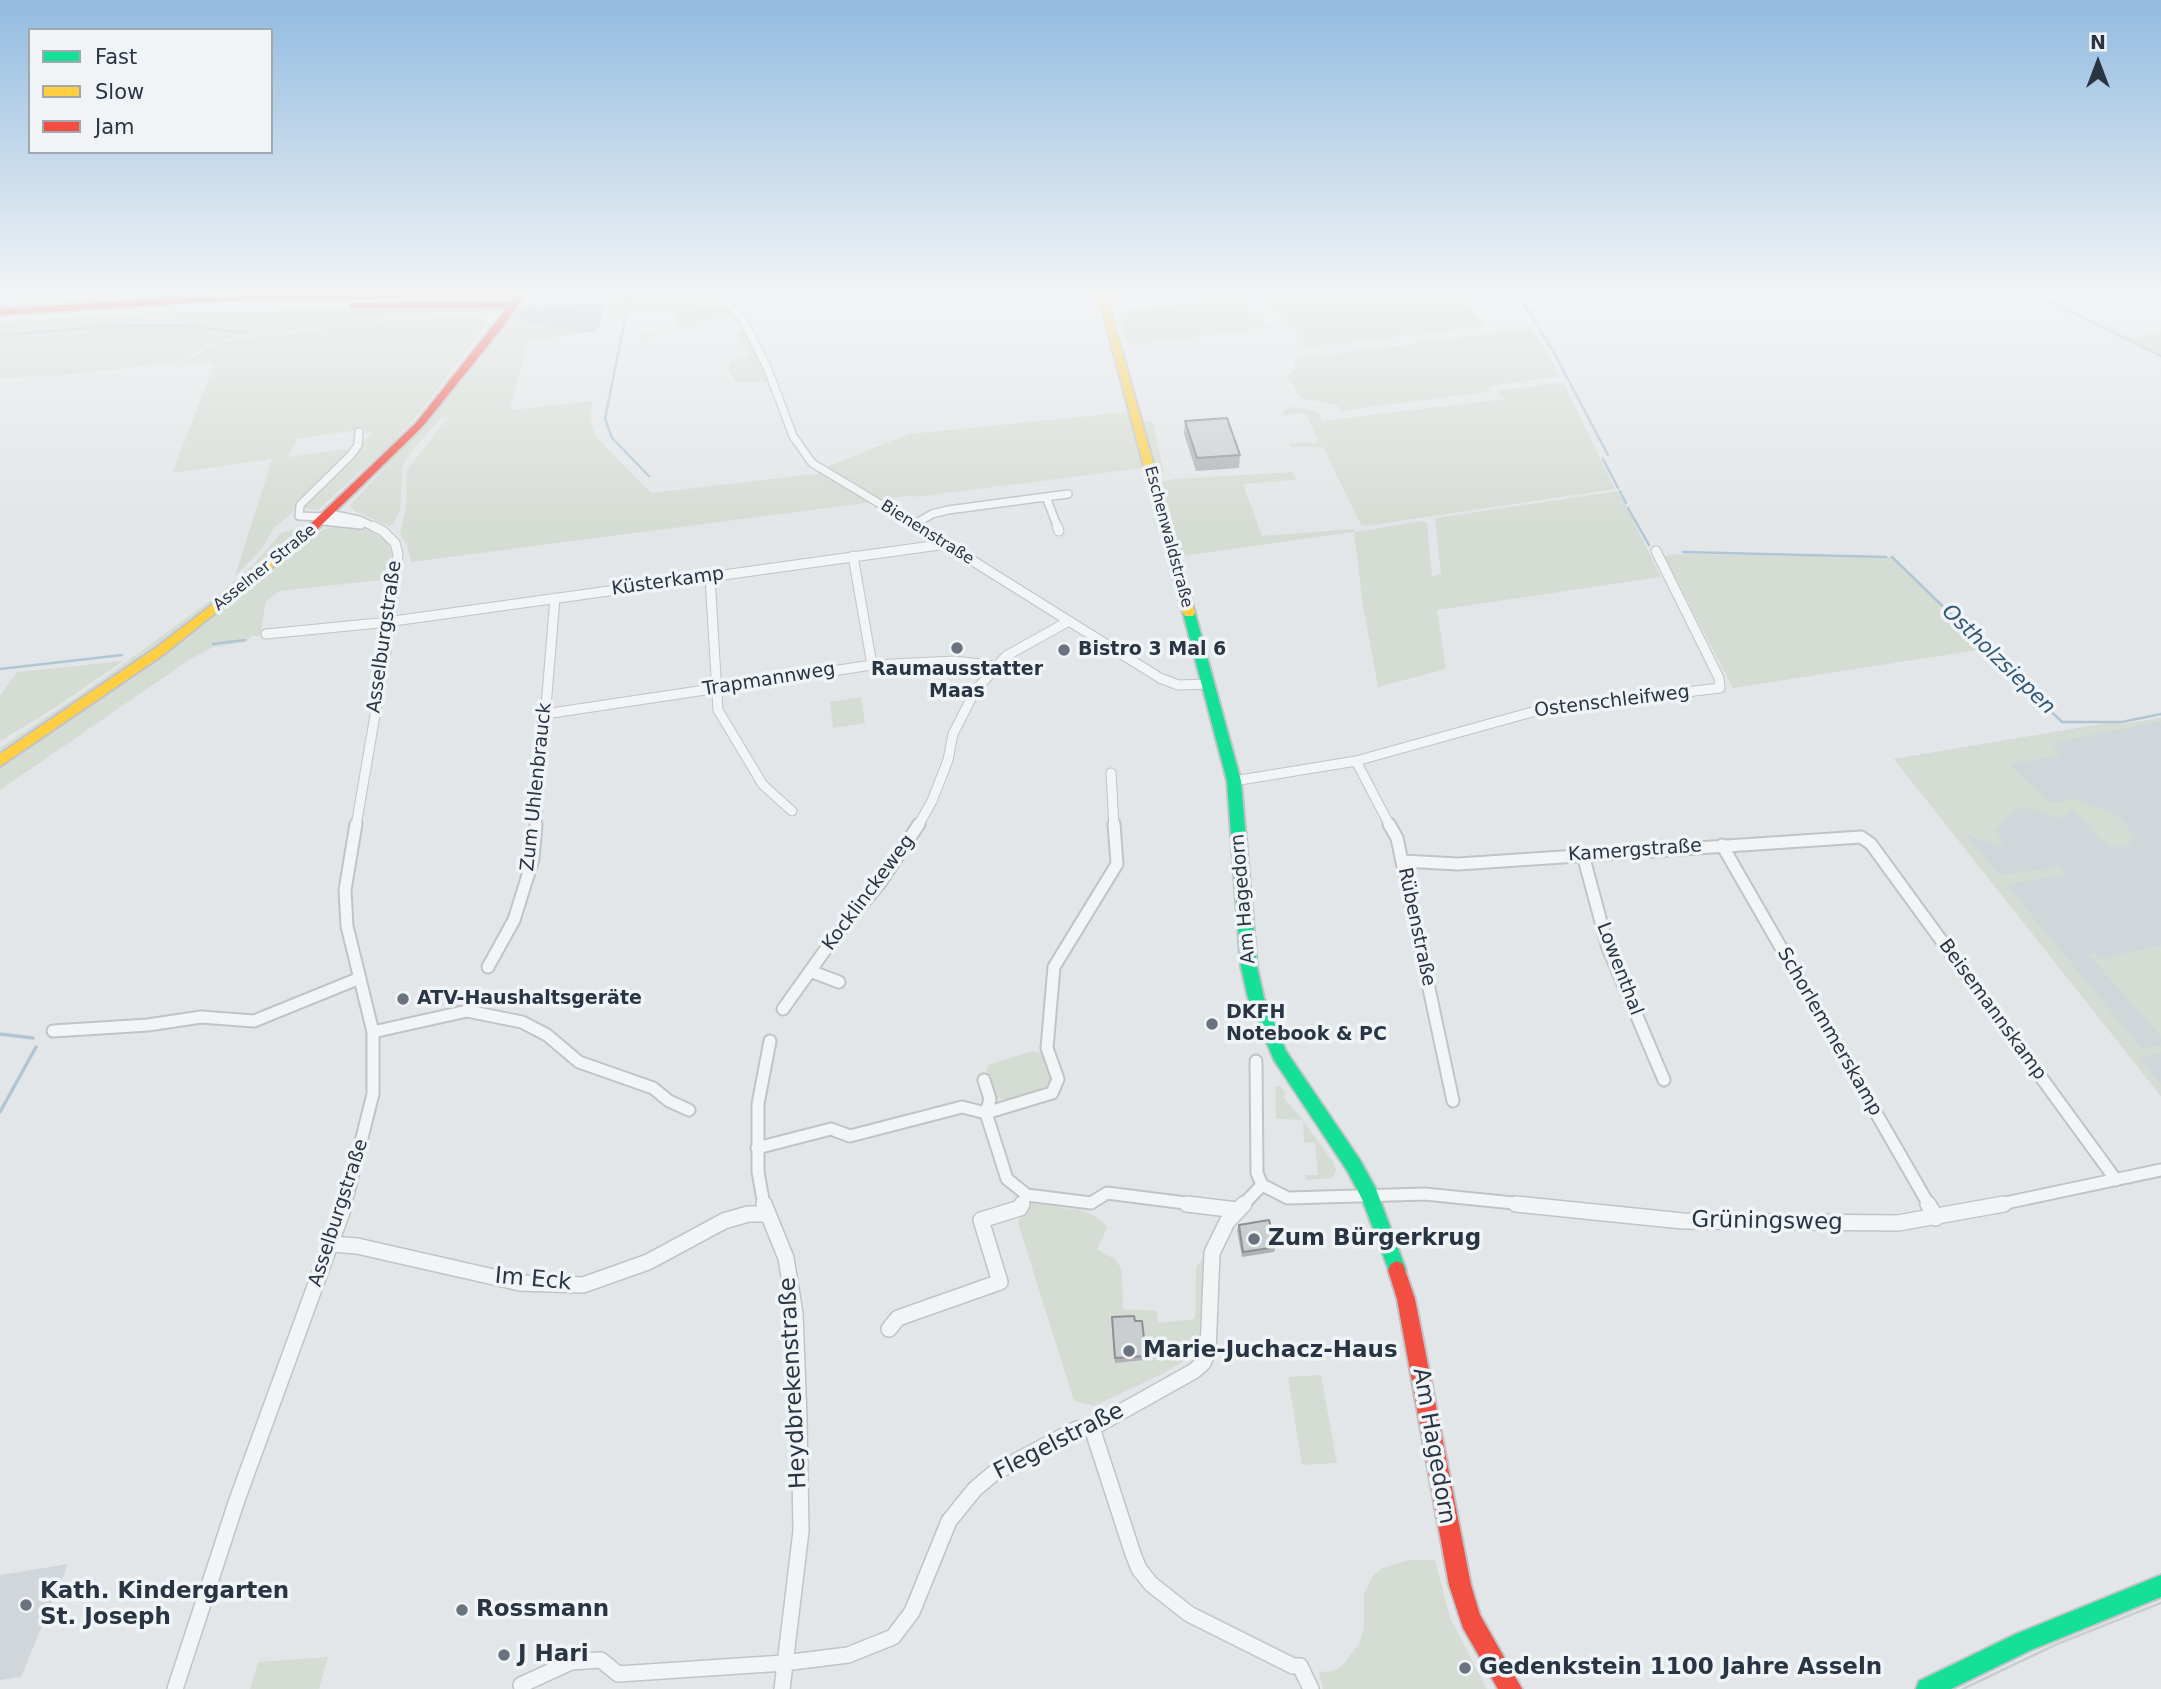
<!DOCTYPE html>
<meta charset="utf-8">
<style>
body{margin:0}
#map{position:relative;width:2161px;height:1689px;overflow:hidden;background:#e3e6e8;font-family:"DejaVu Sans",sans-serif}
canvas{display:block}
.legend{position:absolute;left:28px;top:28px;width:245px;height:126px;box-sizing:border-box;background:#f1f4f7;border:2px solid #a1a8af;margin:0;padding:9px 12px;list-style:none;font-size:21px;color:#293543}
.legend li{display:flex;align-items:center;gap:14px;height:35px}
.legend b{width:35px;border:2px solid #a1a8af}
.north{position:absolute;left:2063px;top:28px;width:70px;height:70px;-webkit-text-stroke:5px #f1f4f7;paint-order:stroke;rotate:0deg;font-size:19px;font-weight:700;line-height:28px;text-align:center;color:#293543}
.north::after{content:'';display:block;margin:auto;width:24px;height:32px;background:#293543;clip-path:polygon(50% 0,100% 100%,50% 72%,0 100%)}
</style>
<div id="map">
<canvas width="2161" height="1689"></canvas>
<ul class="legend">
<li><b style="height:9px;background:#16e098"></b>Fast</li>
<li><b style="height:9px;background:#ffcf43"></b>Slow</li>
<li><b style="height:9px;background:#f24e42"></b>Jam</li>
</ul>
<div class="north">N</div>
</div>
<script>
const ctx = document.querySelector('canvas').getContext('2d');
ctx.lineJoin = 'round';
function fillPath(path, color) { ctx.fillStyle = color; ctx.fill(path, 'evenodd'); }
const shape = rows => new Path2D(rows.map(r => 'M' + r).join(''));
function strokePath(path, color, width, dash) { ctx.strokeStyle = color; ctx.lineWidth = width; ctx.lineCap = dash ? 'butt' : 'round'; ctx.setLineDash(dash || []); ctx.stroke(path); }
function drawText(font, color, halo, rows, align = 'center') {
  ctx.font = font + ' "DejaVu Sans",sans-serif'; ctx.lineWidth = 7; ctx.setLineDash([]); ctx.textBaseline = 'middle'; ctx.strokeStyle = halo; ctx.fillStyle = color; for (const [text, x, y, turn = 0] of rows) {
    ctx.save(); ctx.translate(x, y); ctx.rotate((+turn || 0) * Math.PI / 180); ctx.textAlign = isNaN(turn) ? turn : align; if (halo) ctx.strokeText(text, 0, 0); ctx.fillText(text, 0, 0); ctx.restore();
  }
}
const built = shape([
 [2161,718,2161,1096,1894,759,2109,723,2125,724],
 [68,1564,21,1677,0,1680,0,1575]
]);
const green = shape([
 [131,294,224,294,0,309,0,304],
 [587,294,713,294,716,302,712,304,642,309,632,311,631,315,612,316,613,303],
 [1456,294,1488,326,1304,348,1305,342,1294,328,1257,295],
 [2030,294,2039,294,2132,338,2161,332,2161,358],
 [487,297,483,302,318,301,357,298],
 [1239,299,1269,328,1128,345,1120,312],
 [533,303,520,320,582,333,527,342,510,410,592,401,591,425,597,438,651,493,823,473,873,502,411,562,407,544,400,534,406,506,407,470,447,418,441,418,412,451,403,465,400,510,394,523,389,526,354,511,350,505,434,414,494,340,515,310],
 [480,307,487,313,441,313,230,338,208,345,189,357,169,363,64,375,0,378,0,322,158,313],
 [724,307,728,307,736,319,733,320,730,314,638,339,644,335,677,328,678,309],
 [487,314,486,322,480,334,422,410,392,443,318,510,301,508,372,433,365,433,365,429,297,439,288,457,354,448,299,501,293,512,274,528,261,550,235,576,272,459,172,473,215,363,174,364,189,359,217,343,232,340,424,316],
 [1532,328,1560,376,1490,386,1487,392,1341,411,1336,405,1301,398,1287,375,1295,369,1295,359],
 [740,332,746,333,758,356,768,382,736,383,728,369,731,361,749,356,737,336],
 [1563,382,1615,489,1366,526,1361,525,1323,447,1291,447,1288,443,1319,443,1307,416,1299,412,1284,416,1283,411,1292,407,1308,409,1321,415,1321,421,1505,399,1497,391],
 [1128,412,1143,468,915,497,914,495,881,499,826,467,909,434],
 [1152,421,1156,436,1164,473,1157,473,1142,422],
 [1293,472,1296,480,1243,484,1262,536,1354,529,1355,532,1422,521,1427,523,1432,576,1441,574,1435,518,1619,491,1661,577,1437,610,1446,669,1378,687,1363,606,1354,532,1182,556,1161,482,1174,479],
 [335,526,363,528,381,537,388,543,392,554,390,579,279,591,266,601,260,636,251,636,246,642,213,647,189,660,0,790,0,767,164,653,322,530],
 [304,527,246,580,156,649,0,757,0,748,103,679,218,595,253,565,281,533],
 [1680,554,1891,557,1896,559,1984,649,1733,688,1664,556],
 [123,661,56,707,0,741,0,696,17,672],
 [861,697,865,723,833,728,830,702],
 [2161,718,2161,721,2052,743,2060,755,2010,765,2050,803,2078,799,2121,818,2133,836,2128,847,2113,847,2098,838,2092,826,2071,810,2063,818,2026,808,2015,809,1996,830,2004,848,1965,834,1999,875,2060,867,2066,875,2006,884,2142,1049,2161,1045,2161,1053,2140,1059,2161,1084,2161,1096,1894,759,2109,723,2125,724],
 [2161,945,2161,1037,2089,955,2094,953,2100,959],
 [1033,1051,1044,1054,1053,1078,1048,1088,1009,1101,994,1097,986,1070,990,1064],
 [1275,1086,1280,1086,1286,1094,1283,1097,1303,1120,1276,1119],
 [1303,1121,1334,1163,1336,1170,1333,1178,1306,1180,1306,1175,1318,1175,1315,1143,1304,1142],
 [1028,1203,1079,1210,1091,1214,1108,1226,1097,1249,1116,1260,1122,1270,1123,1309,1157,1311,1158,1323,1195,1319,1196,1267,1203,1259,1200,1341,1192,1356,1162,1374,1094,1406,1074,1401,1018,1223],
 [1321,1375,1337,1463,1302,1465,1288,1377],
 [1410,1560,1435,1560,1450,1618,1487,1689,1323,1689,1319,1672,1333,1671,1342,1666,1359,1644,1364,1628,1364,1594,1372,1577,1382,1568],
 [328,1657,319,1689,250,1689,258,1662]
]);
const water = shape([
 [606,303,598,331,582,333,514,319,522,308,526,307]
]);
const streamFar1 = shape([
 [630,294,605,419,612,438,649,476],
 [1517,294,1538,326],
 [2033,294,2161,356],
 [1540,330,1551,348],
 [0,335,113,326,180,325,246,333],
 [1553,351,1608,455],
 [1603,459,1618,488],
 [1620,491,1626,503],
 [1628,508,1649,545],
 [1683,552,1886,557],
 [1892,557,2062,722,2122,722,2161,714],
 [213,644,245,640],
 [0,669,122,655]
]);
const stream = shape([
 [0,1034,33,1038],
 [0,1112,36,1047]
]);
const streetFar3 = shape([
 [724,298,743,320,767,367,793,436,812,463,920,528],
 [1046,497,1058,528],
 [330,514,359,520,376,528],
 [326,517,299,516,300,505,351,455,358,445,359,432],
 [323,521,361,525],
 [915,524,932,514,948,510,1068,494]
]);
const streetFar2 = shape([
 [917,526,1160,678,1178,685,1208,684],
 [1057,526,1059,531],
 [853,556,872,665],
 [710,577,718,710,763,785,792,811],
 [266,634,379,623,946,544],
 [545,714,872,665,955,661,995,666],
 [1356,761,1390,826],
 [1111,773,1114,826],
 [1234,781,1356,761,1543,709,1720,688,1719,678,1656,551],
 [356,826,386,651,398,554,395,543,383,531,373,526],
 [536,826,555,598],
 [918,826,932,801,948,760,953,734,975,691,1006,656,1069,621]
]);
const streetFar1 = shape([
 [1389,824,1397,838,1453,1101],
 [1722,845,1929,1205],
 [1583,855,1608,948,1664,1080],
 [1403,861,1458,864,1861,837,1871,844,2116,1180],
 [488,967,514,920,533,859,536,824],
 [810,971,839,982],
 [783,1009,833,939,880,883,919,824],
 [53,1031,148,1025,201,1017,254,1021,360,978],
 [373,1032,467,1011,522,1022,547,1035,579,1062,653,1088,669,1101,689,1110],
 [1256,1061,1257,1173,1262,1185,1288,1198,1425,1194,1533,1205],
 [984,1080,990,1099,986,1113,1007,1179,1027,1195,1091,1203,1107,1193,1201,1205],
 [757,1148,831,1129,850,1136,962,1107,986,1113,1052,1093,1058,1079,1047,1048,1054,967,1117,864,1114,824],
 [345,1205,373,1094,373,1032,347,926,345,890,356,824],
 [764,1205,758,1172,758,1104,770,1041],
 [1021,1205,1027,1195],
 [1243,1205,1262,1185],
 [1996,1205,2161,1170]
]);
const street = shape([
 [764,1204,786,1258,795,1314,799,1419,801,1531,782,1689],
 [1187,1204,1237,1210],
 [1516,1204,1683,1221,1898,1223,2004,1204],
 [1928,1204,1936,1218],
 [331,1244,357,1246,520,1283,583,1285,648,1262,724,1221,748,1214,766,1214],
 [889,1329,898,1318,1000,1282,981,1220,1020,1208,1022,1204],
 [1092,1428,1133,1554,1139,1569,1151,1584,1189,1614,1293,1666,1300,1666,1311,1689],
 [521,1685,571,1662,601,1660,618,1674,784,1663,848,1655,893,1637,912,1612,949,1521,975,1489,994,1473,1077,1429,1092,1428,1194,1371,1203,1363,1208,1351,1212,1253,1227,1222,1244,1204],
 [175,1689,237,1500,345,1204]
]);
const fast = shape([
 [1189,609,1195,613,1241,781,1257,967,1264,998,1286,1051,1360,1160,1376,1189,1406,1270,1403,1276,1397,1279,1391,1276,1362,1199,1348,1172,1274,1060,1248,998,1241,967,1227,781,1183,613,1189,609],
 [2161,1575,2161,1597,2031,1650,1951,1689,1916,1689,1919,1681,2016,1634,2161,1575]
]);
const slow = shape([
 [1098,294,1106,294,1195,613,1193,616,1185,616,1183,613,1098,294],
 [301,536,306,539,305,541,164,654,0,766,0,754,156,648,301,536]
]);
const jam = shape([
 [238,294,525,294,502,328,422,427,305,541,301,542,296,539,297,537,416,423,507,308,354,308,351,307,351,303,511,302,515,297,238,300,0,315,0,309,238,294],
 [1397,1261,1403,1264,1415,1299,1471,1585,1480,1615,1522,1689,1498,1689,1463,1628,1449,1585,1397,1299,1388,1270,1391,1264,1397,1261]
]);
const tram = shape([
 [1963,1689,2057,1644,2161,1603]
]);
const wall = shape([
 [1185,421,1240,455,1239,468,1196,471,1184,434],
 [1239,1225,1276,1247,1274,1252,1242,1257,1237,1230],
 [1112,1317,1135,1321,1146,1356,1145,1360,1115,1363]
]);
const building = shape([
 [1227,418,1240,455,1197,458,1185,421,1227,418],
 [1269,1220,1276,1247,1243,1252,1239,1225,1269,1220],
 [1134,1316,1135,1321,1142,1321,1146,1356,1115,1358,1112,1317,1134,1316]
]);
const markers = [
 [957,648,7,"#6a737d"],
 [1064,650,7,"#6a737d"],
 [403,999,7,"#6a737d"],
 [1212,1024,7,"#6a737d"],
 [1254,1239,7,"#6a737d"],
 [1129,1351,7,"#6a737d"],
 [26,1605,7,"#6a737d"],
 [462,1610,7,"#6a737d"],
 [504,1655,7,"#6a737d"],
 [1465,1668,7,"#6a737d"]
];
const farStreetnames = [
 ["Bienenstraße",927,533,32],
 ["Eschenwaldstraße",1168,537,75],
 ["Asselner Straße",265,568,-39]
];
const streetNames = [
 ["Küsterkamp",668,582,-8],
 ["Asselburgstraße",385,637,-82],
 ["Trapmannweg",769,680,-9],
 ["Ostenschleifweg",1612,702,-7],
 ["Zum Uhlenbrauck",537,787,-84],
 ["Kamergstraße",1635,851,-4],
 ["Kocklinckeweg",869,893,-53],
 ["Am Hagedorn",1244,899,-95],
 ["Rübenstraße",1416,927,78],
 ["Lowenthal",1619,969,69],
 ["Beisemannskamp",1992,1010,54],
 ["Schorlemmerskamp",1829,1032,60],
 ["Asselburgstraße",339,1213,-72]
];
const poiNames = [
 ["Bistro 3 Mal 6",1078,650],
 ["Raumausstatter",957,670,"center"],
 ["Maas",957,692,"center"],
 ["ATV-Haushaltsgeräte",417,999],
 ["DKFH",1226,1013],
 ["Notebook & PC",1226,1035]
];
const waterNames = [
 ["Ostholzsiepen",1998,660,44]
];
const nearStreetnames = [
 ["Grüningsweg",1767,1222,1],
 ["Im Eck",533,1280,5],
 ["Heydbrekenstraße",794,1383,-93],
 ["Flegelstraße",1059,1442,-27],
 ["Am Hagedorn",1433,1446,80]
];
const nearPoinames = [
 ["Zum Bürgerkrug",1268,1239],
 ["Marie-Juchacz-Haus",1143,1351],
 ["Kath. Kindergarten",40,1592],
 ["St. Joseph",40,1618],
 ["Rossmann",476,1610],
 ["J Hari",518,1655],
 ["Gedenkstein 1100 Jahre Asseln",1479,1668]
];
fillPath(built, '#d1d6db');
fillPath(green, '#d5dcd3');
fillPath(water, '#b1c6d4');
strokePath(streamFar1, '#b1c6d4', 2.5);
strokePath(stream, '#b1c6d4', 3.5);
strokePath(streetFar3, '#c1c4c6', 10);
strokePath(streetFar2, '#c1c4c6', 11);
strokePath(streetFar1, '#c1c4c6', 15);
strokePath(street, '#c1c4c6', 18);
strokePath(fast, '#c1c4c6', 4);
strokePath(slow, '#c1c4c6', 4);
strokePath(jam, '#c1c4c6', 4);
strokePath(streetFar3, '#f2f4f5', 7);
strokePath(streetFar2, '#f2f4f5', 9);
strokePath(streetFar1, '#f2f4f5', 11);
strokePath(street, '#f2f4f5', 15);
fillPath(fast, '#16e098');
fillPath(slow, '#ffcf43');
fillPath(jam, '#f24e42');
strokePath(tram, '#cbced0', 2.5);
fillPath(wall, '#afb1b4');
fillPath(building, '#cbced1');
strokePath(building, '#8e9092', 2);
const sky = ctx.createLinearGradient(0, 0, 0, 530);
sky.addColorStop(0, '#92bbe0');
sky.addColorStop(0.55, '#f2f4f5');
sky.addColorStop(1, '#f2f4f500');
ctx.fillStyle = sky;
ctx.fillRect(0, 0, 2161, 530);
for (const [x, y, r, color] of markers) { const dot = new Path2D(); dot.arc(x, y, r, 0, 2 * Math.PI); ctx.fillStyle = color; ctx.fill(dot); strokePath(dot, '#f1f4f7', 2.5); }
drawText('16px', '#293543', '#f1f4f7', farStreetnames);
drawText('19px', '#293543', '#f1f4f7', streetNames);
drawText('bold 19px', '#293543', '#f1f4f7', poiNames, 'left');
drawText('italic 21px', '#315978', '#f1f4f7', waterNames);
drawText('23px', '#293543', '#f1f4f7', nearStreetnames);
drawText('bold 23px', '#293543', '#f1f4f7', nearPoinames, 'left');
</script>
